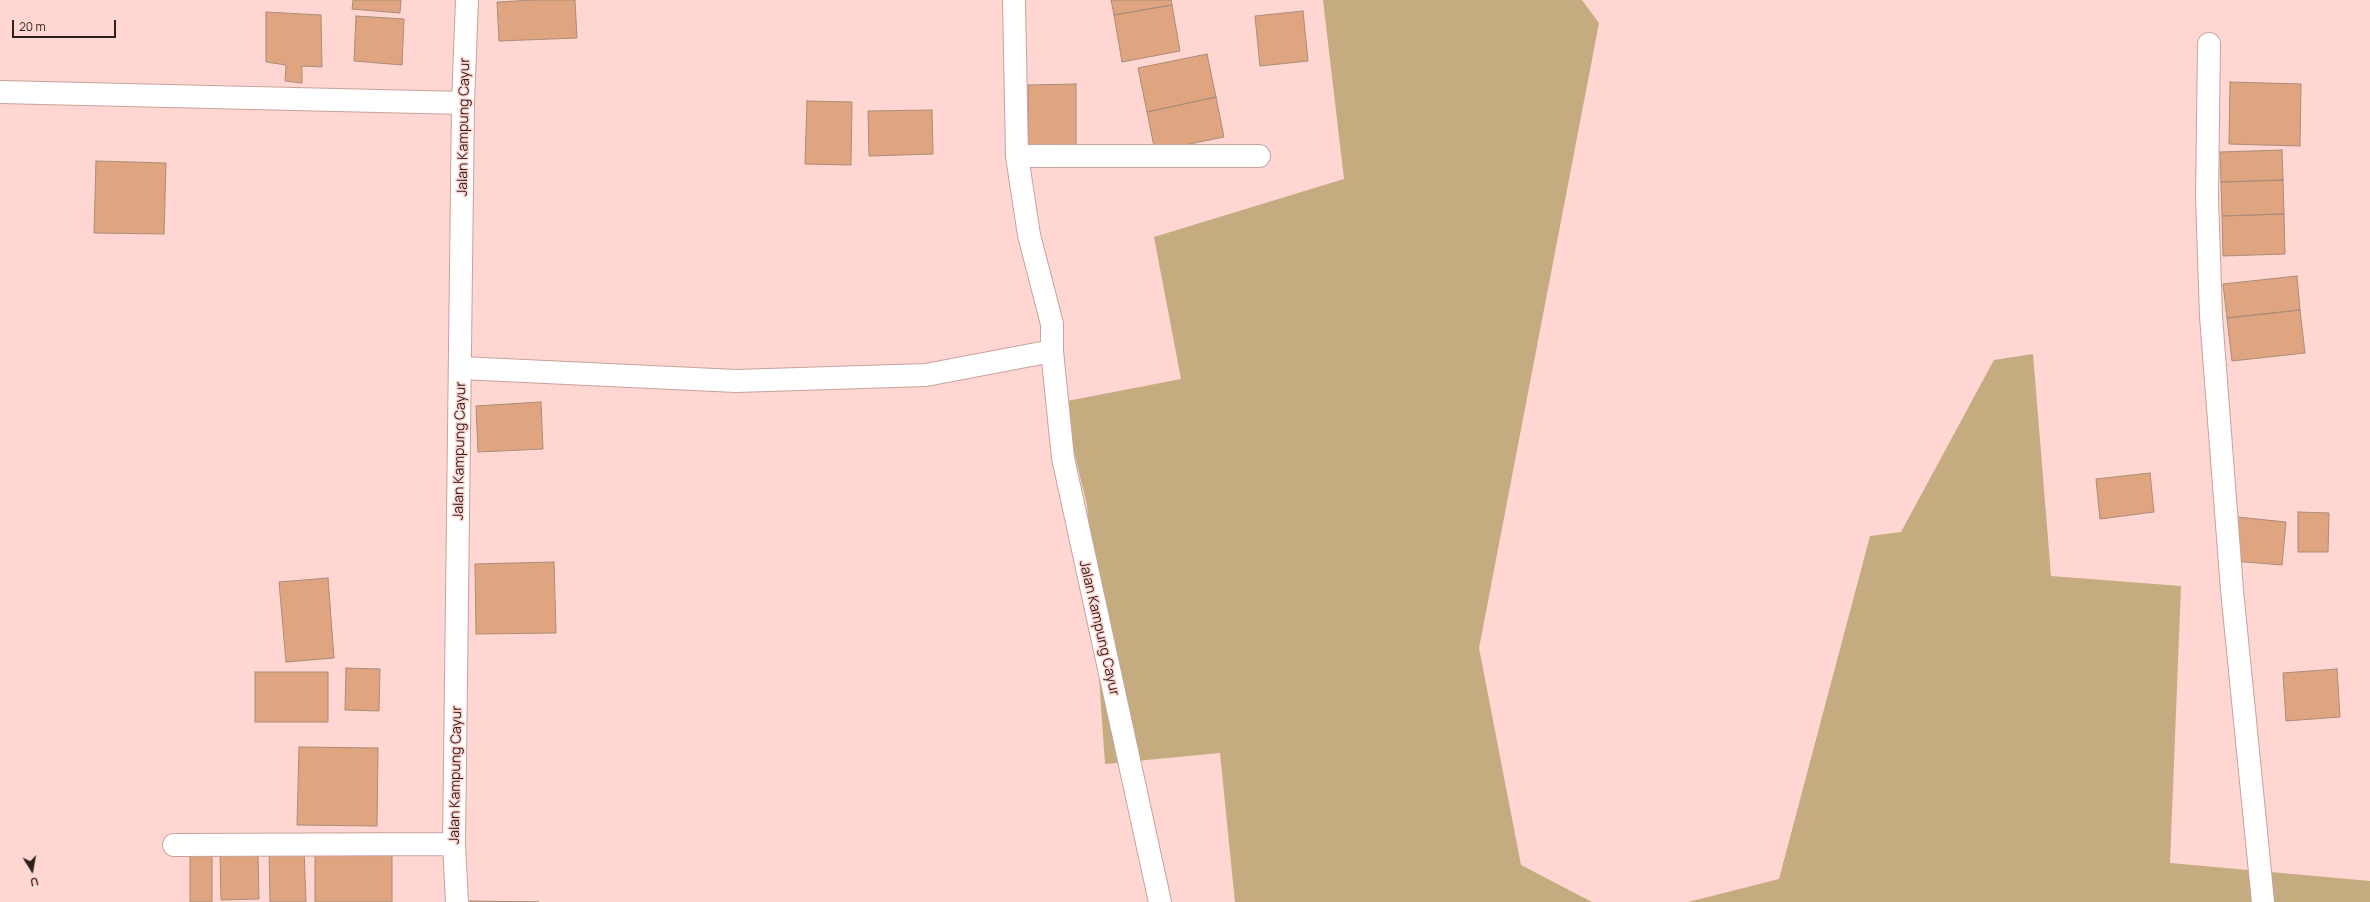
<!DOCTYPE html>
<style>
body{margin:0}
#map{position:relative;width:2370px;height:902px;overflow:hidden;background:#ffd6d1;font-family:Manrope,sans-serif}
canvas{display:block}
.north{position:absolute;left:12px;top:850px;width:40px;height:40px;-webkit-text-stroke:3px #ffd6d1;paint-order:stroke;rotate:169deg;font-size:11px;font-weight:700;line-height:16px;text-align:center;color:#2e1f1d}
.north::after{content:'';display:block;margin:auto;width:14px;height:18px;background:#2e1f1d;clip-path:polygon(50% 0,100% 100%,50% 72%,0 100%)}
.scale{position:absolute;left:12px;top:20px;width:104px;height:18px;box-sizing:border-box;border:2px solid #2e1f1d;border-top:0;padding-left:5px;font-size:12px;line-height:14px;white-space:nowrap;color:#2e1f1d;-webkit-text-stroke:3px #ffd6d1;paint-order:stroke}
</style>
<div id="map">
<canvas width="2370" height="902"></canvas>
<div class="north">U</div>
<div class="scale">20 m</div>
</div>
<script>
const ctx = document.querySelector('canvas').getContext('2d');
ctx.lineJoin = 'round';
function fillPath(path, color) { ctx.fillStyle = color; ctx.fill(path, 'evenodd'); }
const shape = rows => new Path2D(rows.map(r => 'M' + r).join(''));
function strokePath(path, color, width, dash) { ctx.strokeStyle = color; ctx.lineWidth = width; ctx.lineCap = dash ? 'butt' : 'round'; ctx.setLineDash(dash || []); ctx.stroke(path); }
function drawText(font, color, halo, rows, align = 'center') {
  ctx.font = font + ' Manrope,sans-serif'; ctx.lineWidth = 3; ctx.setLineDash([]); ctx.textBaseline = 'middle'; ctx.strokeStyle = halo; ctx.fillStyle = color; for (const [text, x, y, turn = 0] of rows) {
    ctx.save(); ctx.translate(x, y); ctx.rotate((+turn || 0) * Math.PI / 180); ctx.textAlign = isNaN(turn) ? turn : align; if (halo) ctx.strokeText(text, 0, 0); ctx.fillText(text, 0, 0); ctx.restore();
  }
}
const green = shape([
 [1323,0,1582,0,1599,23,1479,648,1521,865,1592,902,1235,902,1220,753,1105,764,1087,505,1062,402,1181,379,1154,237,1344,179],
 [2033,354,2051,576,2181,586,2170,863,2370,881,2370,902,1688,902,1779,879,1870,536,1901,532,1994,360]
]);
const building = shape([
 [353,0,401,0,400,13,352,9,353,0],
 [534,0,575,0,577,38,499,41,497,2,534,0],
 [1111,0,1171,0,1172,5,1114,15,1111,0],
 [1172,5,1180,51,1122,62,1114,15,1172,5],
 [1303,11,1308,61,1260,66,1255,16,1303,11],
 [266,12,321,15,322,67,302,66,302,83,285,81,286,65,266,62,266,12],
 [356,16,404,19,402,65,354,61,356,16],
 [1207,54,1216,97,1147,112,1138,68,1207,54],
 [2230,82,2301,84,2300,146,2229,144,2230,82],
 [1076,84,1076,146,1028,146,1028,85,1076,84],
 [1216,97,1224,137,1155,151,1147,112,1216,97],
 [807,101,852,102,851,165,805,164,807,101],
 [932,110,933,154,869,156,868,111,932,110],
 [2282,150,2283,180,2221,182,2220,152,2282,150],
 [96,161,166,163,164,234,94,233,96,161],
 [2283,180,2284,214,2222,216,2221,182,2283,180],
 [2284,214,2285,254,2223,256,2222,216,2284,214],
 [2297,276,2300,310,2227,318,2223,284,2297,276],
 [2300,310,2305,353,2232,361,2227,318,2300,310],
 [541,402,543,449,478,452,476,406,541,402],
 [2150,473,2154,512,2100,519,2096,479,2150,473],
 [2298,512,2329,513,2328,552,2298,552,2298,512],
 [2237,517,2286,522,2282,565,2233,561,2237,517],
 [554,562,556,633,476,634,475,564,554,562],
 [328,578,334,658,286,662,279,582,328,578],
 [346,668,380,669,379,711,345,710,346,668],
 [2337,669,2340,717,2286,721,2283,673,2337,669],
 [255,672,328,672,328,722,255,722,255,672],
 [299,747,378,748,377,826,297,825,299,747],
 [315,847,392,847,392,902,315,902,315,847],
 [304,848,306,902,270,902,269,849,304,848],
 [212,852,212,902,190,902,190,853,212,852],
 [258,854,259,899,221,900,220,855,258,854],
 [470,901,539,902,470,902,470,901]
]);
const street = shape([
 [1014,0,1017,156],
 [2209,44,2207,198,2211,316,2232,590,2263,902],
 [0,92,463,103],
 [1052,351,1063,458,1160,902],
 [461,368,736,381,926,375,1052,351,1052,324,1029,235,1017,156,1259,156],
 [174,845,454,844],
 [457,902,454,844,463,103,467,0]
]);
const streetNames = [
 ["Jalan Kampung Cayur",464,127,-89],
 ["Jalan Kampung Cayur",460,451,-89],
 ["Jalan Kampung Cayur",1099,628,77],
 ["Jalan Kampung Cayur",456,775,-89]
];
fillPath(green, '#c4ab80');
fillPath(building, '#dea580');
strokePath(building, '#ab8c79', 1);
strokePath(street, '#c8a29d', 24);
strokePath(street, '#fff', 22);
drawText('14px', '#2e1f1d', '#ffd6d1', streetNames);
</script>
